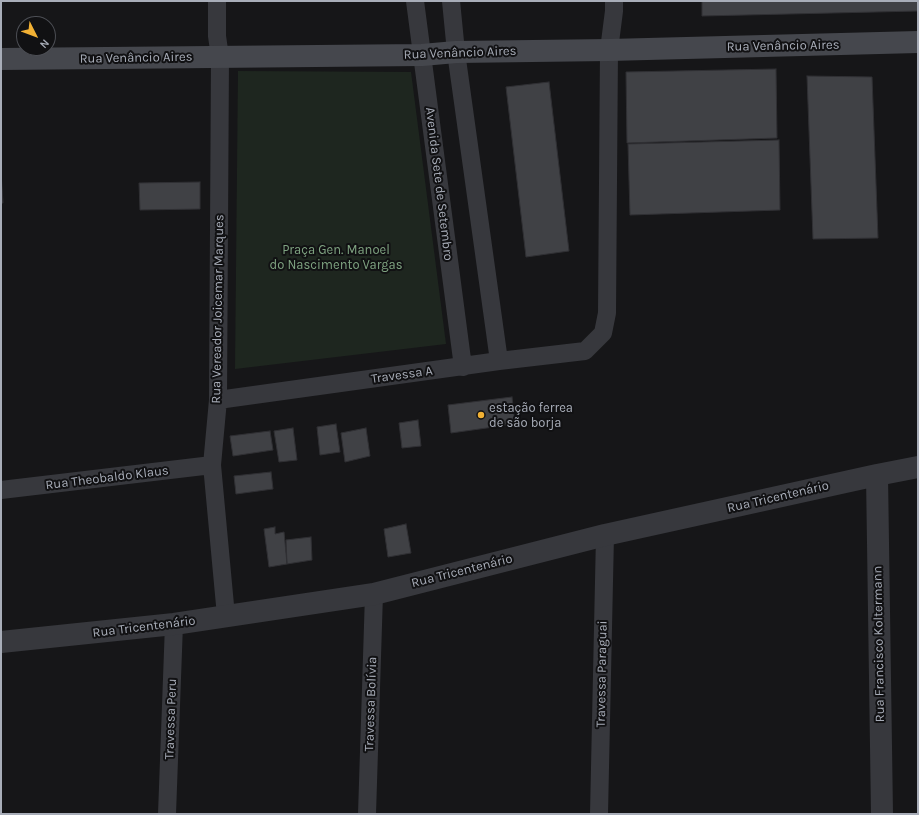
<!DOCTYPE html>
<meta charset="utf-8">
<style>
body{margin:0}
#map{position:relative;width:919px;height:815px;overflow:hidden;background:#161618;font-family:Karla,sans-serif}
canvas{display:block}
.frame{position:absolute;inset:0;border:2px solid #a8adb8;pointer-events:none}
.north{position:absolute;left:16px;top:16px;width:40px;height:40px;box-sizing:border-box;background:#111113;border:1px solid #4d4f55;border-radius:50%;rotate:132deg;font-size:11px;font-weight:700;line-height:16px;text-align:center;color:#a8adb8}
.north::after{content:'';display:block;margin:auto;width:14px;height:18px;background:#f2b134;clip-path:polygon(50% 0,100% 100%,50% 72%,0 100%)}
</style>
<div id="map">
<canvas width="919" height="815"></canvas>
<div class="frame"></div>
<div class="north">N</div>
</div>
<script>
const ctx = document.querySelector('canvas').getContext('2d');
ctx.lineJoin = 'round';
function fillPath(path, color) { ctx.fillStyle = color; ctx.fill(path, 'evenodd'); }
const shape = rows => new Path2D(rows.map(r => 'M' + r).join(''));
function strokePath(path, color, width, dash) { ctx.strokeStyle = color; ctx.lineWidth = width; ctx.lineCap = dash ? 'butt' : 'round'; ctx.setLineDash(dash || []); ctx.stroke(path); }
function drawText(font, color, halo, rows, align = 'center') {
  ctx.font = font + ' Karla,sans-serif'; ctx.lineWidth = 4; ctx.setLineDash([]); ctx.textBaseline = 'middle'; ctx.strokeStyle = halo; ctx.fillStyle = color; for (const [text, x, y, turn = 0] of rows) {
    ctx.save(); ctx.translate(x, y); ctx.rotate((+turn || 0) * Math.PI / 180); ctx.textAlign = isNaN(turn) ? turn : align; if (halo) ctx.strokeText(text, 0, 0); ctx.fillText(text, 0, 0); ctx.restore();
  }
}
const green = shape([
 [238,71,411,72,446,344,235,369]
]);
const building = shape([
 [702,1,918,1,918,11,702,16,702,1],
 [776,69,777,138,627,143,626,72,776,69],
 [807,76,872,77,878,238,813,239,807,76],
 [549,82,569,251,526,257,506,87,549,82],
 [779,140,780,210,630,215,628,144,779,140],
 [1,172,3,203,1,203,1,172],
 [200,182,200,209,140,210,139,183,200,182],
 [512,397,515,424,451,433,448,405,512,397],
 [418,420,421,446,402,448,399,423,418,420],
 [336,424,340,452,320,455,317,427,336,424],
 [293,428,297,460,279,462,274,431,293,428],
 [366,428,370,456,345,462,341,433,366,428],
 [270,431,273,450,233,456,230,436,270,431],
 [271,472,273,489,236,494,234,476,271,472],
 [406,524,411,553,388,557,384,529,406,524],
 [275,527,275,534,284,532,287,564,269,567,264,529,275,527],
 [311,537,312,560,287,564,286,540,311,537]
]);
const minor = shape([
 [217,1,217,36,220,57,218,400,212,465,226,616],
 [415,1,463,367],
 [451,1,456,52,499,361],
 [218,400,499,361,585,351,603,333,607,313,609,50,614,11,614,1],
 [1,490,212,465],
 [167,814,174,624],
 [367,814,374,594],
 [599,814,605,535]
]);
const tertiary = shape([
 [877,475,882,814],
 [1,642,174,624,374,594,605,535,877,475,918,467]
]);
const secondary = shape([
 [1,59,422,55,456,52,609,50,918,42]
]);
const markers = [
 [481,415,4,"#f2b134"]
];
const streetNames = [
 ["Rua Venâncio Aires",783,46,-1],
 ["Rua Venâncio Aires",460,53,-2],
 ["Rua Venâncio Aires",136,58,-1],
 ["Avenida Sete de Setembro",439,184,83],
 ["Rua Vereador Joicemar Marques",218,309,-89],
 ["Travessa A",402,375,-8],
 ["Rua Theobaldo Klaus",107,478,-7],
 ["Rua Tricentenário",778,497,-13],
 ["Rua Tricentenário",462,571,-14],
 ["Rua Tricentenário",144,627,-7],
 ["Rua Francisco Koltermann",879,644,-91],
 ["Travessa Paraguai",602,674,-89],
 ["Travessa Bolívia",371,704,-88],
 ["Travessa Peru",171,719,-88]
];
const parkNames = [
 ["Praça Gen. Manoel",336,250],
 ["do Nascimento Vargas",336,265]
];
const poiNames = [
 ["estação ferrea",489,408],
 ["de são borja",489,423]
];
fillPath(green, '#1e261f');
fillPath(building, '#404145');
strokePath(building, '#303034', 1);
strokePath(minor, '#37383d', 18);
strokePath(tertiary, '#37383d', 22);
strokePath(secondary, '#45474d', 22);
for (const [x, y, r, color] of markers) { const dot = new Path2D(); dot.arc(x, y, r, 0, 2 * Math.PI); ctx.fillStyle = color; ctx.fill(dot); strokePath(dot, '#111113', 1.5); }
drawText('13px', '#a8adb8', '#111113', streetNames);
drawText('13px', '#7fa381', '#111113', parkNames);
drawText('13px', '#a8adb8', '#111113', poiNames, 'left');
</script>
